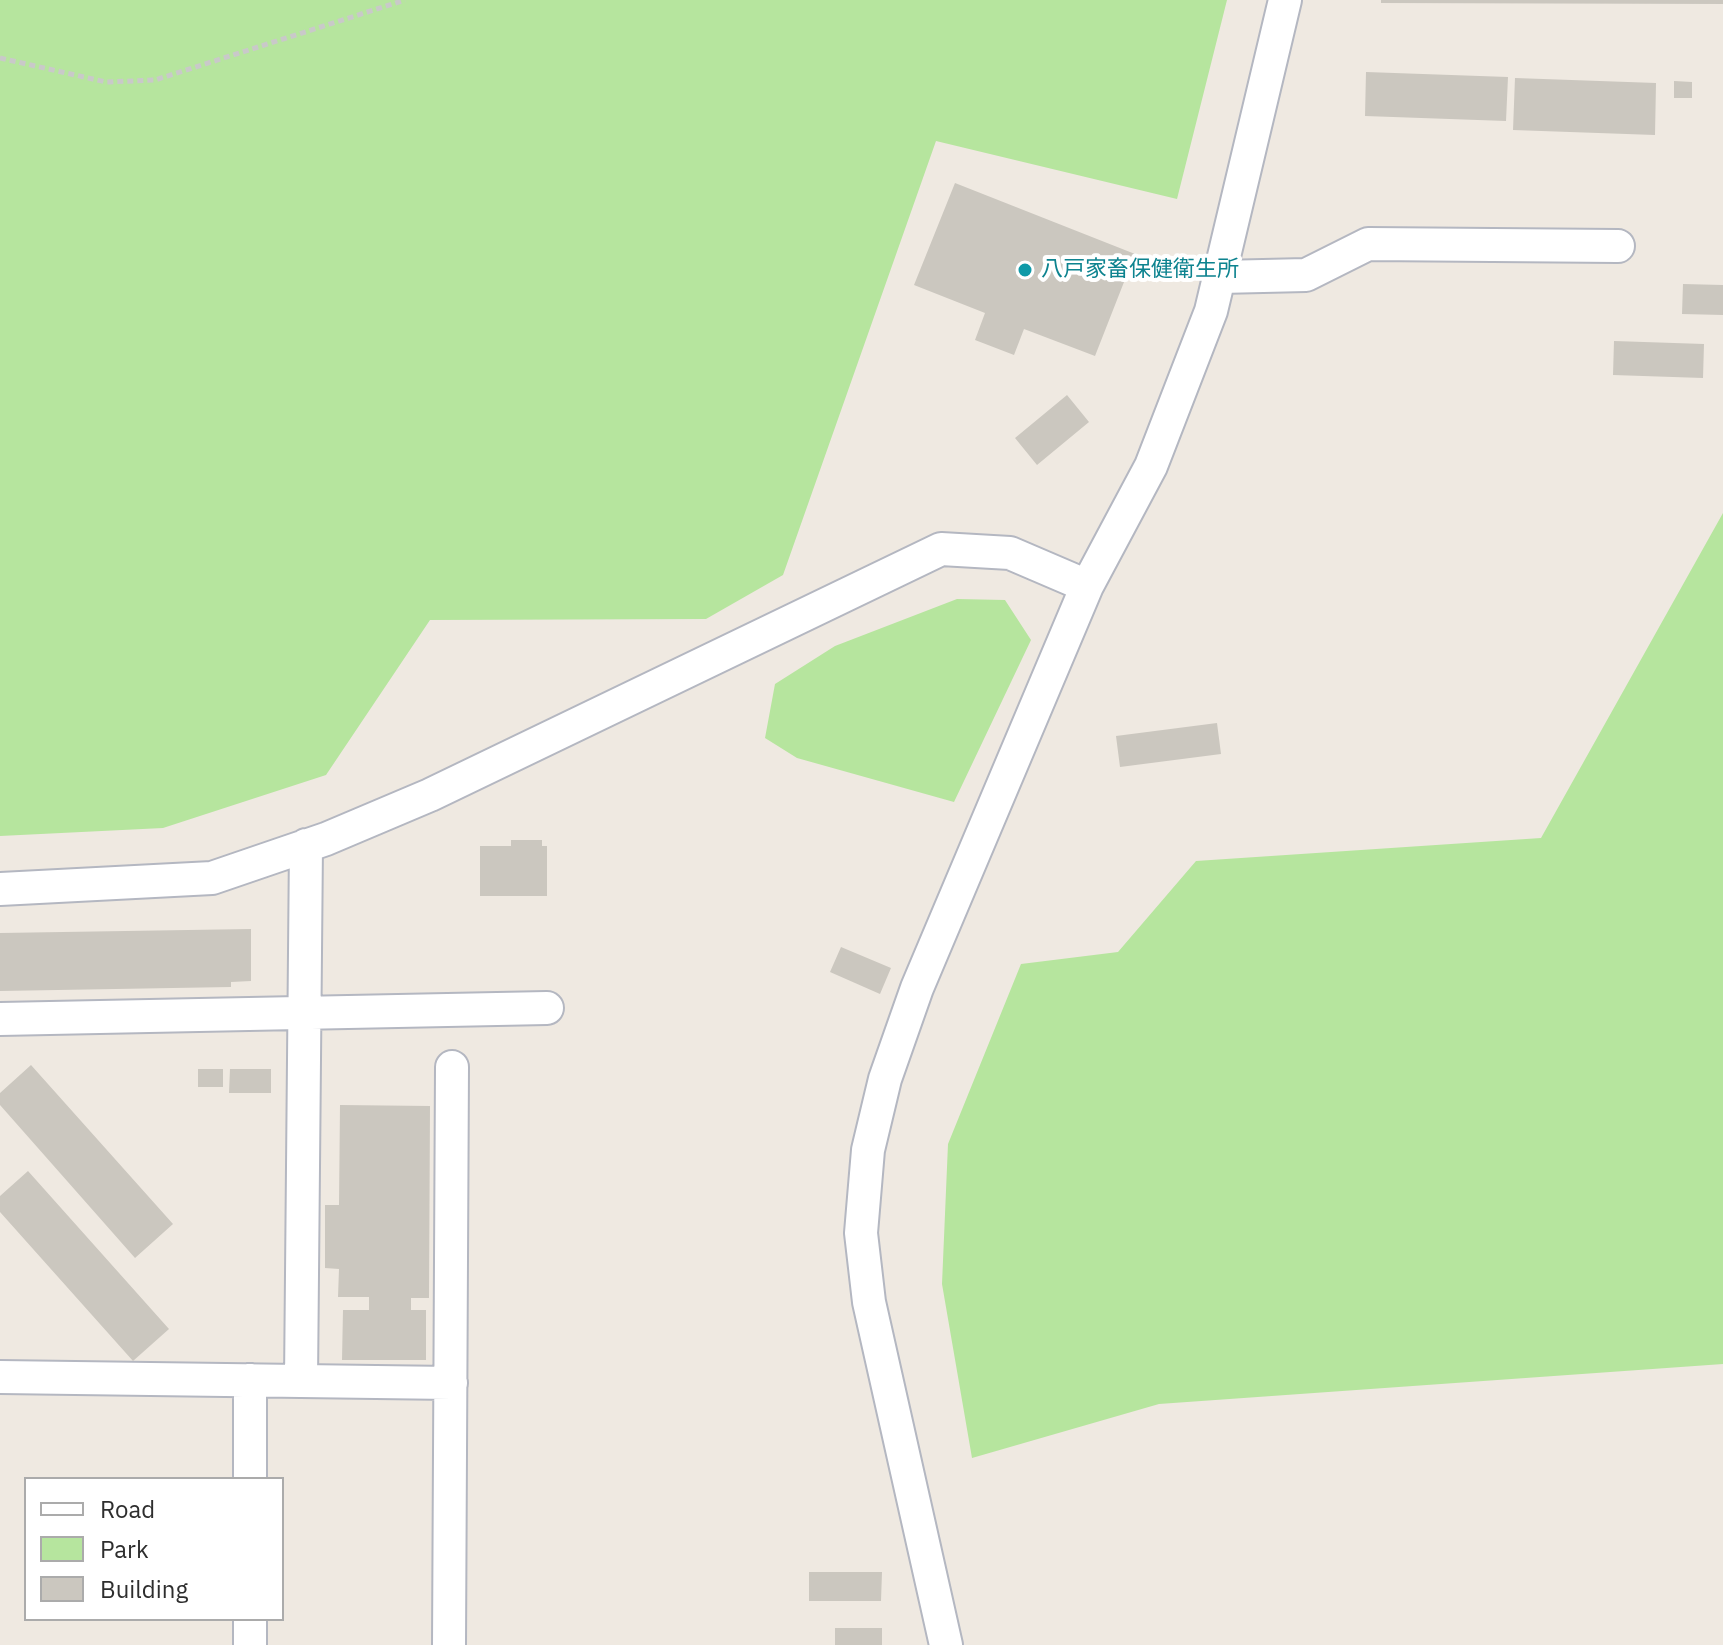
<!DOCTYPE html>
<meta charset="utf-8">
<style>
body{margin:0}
#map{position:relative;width:1723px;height:1645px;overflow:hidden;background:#efe9e1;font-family:"IBM Plex Sans",sans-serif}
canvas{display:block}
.legend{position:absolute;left:24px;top:1477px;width:260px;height:144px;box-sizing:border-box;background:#fff;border:2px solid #ababab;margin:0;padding:10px 14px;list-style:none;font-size:24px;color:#2e2e2e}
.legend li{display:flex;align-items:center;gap:16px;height:40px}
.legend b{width:40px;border:2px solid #ababab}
</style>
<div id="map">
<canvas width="1723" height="1645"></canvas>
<ul class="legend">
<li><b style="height:10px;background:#fff"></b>Road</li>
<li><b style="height:22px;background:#b6e59e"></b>Park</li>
<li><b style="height:22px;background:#cbc7bf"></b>Building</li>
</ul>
</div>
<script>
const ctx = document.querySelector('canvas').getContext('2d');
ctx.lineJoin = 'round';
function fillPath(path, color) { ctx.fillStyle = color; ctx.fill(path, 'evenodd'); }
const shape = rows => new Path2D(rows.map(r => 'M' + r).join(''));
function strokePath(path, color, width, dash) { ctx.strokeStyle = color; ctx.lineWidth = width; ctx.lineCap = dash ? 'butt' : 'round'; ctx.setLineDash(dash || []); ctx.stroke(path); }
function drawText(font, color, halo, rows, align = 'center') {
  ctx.font = font + ' "IBM Plex Sans","Noto Sans JP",sans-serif'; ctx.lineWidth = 8; ctx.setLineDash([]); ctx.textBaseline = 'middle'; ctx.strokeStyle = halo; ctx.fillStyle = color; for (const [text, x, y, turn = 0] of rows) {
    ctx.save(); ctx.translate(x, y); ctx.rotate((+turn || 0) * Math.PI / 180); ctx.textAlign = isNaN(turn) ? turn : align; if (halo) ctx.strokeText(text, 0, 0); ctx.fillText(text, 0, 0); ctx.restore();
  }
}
const green = shape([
 [0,0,1227,0,1177,199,936,141,783,575,706,619,430,620,326,775,163,828,0,836],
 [1723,513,1723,1364,1159,1404,972,1458,942,1284,948,1144,1021,964,1118,952,1196,861,1541,838],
 [957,599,1005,600,1031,640,954,802,797,758,765,738,775,684,835,646]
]);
const building = shape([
 [1381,0,1723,0,1723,4,1381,3],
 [1366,72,1508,77,1506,121,1365,116],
 [1515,78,1656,83,1655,135,1513,130],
 [1674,81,1692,82,1692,98,1674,98],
 [955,183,1135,254,1095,356,1024,329,1014,355,975,340,985,313,914,285],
 [1683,284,1723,285,1723,315,1682,314],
 [1614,341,1704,344,1703,378,1613,375],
 [1067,395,1089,422,1037,465,1015,438],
 [1217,723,1221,754,1120,767,1116,736],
 [511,840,542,840,542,846,547,846,547,896,480,896,480,846,511,846],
 [251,929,251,981,231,982,231,987,0,991,0,933],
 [841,947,891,968,880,994,830,972],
 [31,1065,173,1224,135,1258,0,1105,0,1093],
 [198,1069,223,1069,223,1087,198,1087],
 [230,1069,271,1069,271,1093,229,1093],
 [340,1105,430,1106,429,1298,411,1298,411,1310,426,1310,426,1360,342,1360,343,1310,369,1310,369,1297,338,1297,339,1269,325,1268,325,1205,339,1205],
 [28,1171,169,1329,133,1361,0,1212,0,1196],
 [809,1572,882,1572,881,1601,809,1601],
 [835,1628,882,1628,882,1645,835,1645]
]);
const path = shape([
 [0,58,106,82,155,80,405,0]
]);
const minor = shape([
 [1220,277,1306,275,1368,244,1618,246],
 [0,889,212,878,326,839,430,795,941,549,1010,553,1087,586],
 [0,1019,547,1008],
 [0,1377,451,1383],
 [250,1380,250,1479],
 [301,1381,306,845],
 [250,1619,250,1645],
 [449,1645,452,1067],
 [946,1645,869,1302,861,1233,868,1150,885,1079,917,988,1087,586,1151,466,1211,311,1285,0]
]);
const markers = [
 [1025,270,8,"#0f9aa8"]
];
const cultureNames = [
 ["八戸家畜保健衛生所",1041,270]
];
fillPath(green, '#b6e59e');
fillPath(building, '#cbc7bf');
strokePath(minor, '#b4b7c1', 36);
strokePath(path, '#c9c9c9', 5, [6, 4]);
strokePath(minor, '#fff', 32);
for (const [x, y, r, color] of markers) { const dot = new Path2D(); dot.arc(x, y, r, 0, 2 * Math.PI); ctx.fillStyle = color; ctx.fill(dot); strokePath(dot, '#fff', 3); }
drawText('22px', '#0d838f', '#fff', cultureNames, 'left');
</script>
